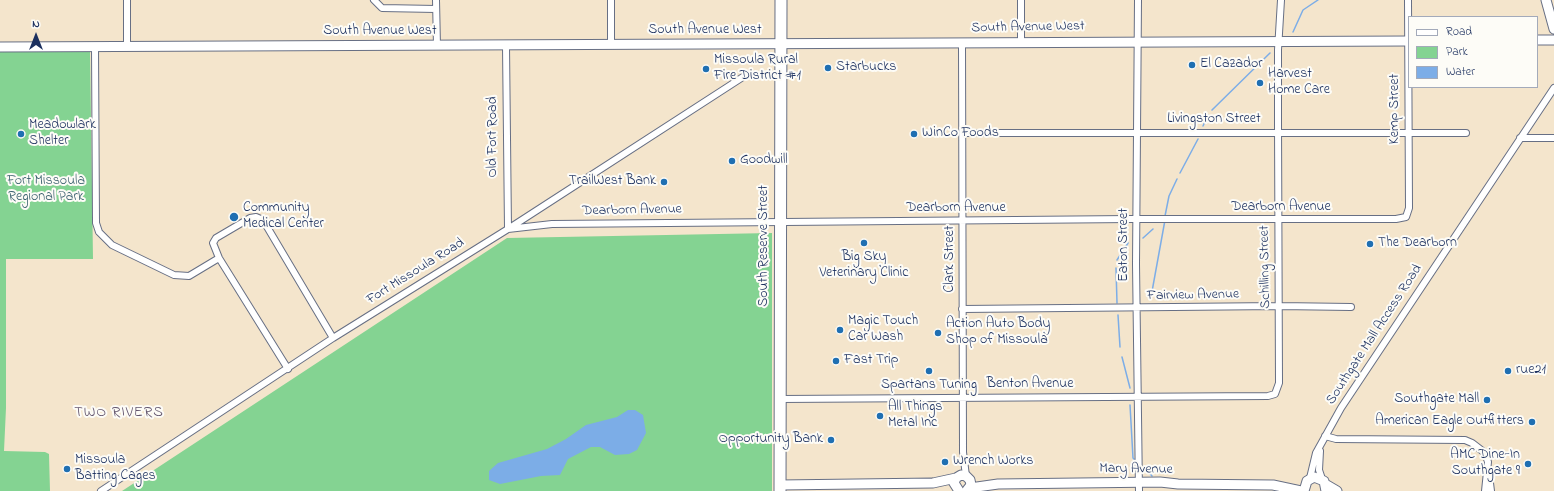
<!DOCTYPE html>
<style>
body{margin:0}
#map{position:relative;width:1554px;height:491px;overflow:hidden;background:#f4e5cc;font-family:"Indie Flower",sans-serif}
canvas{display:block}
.legend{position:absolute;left:1408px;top:16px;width:130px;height:72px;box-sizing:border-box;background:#fdfcf7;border:1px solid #a3aaba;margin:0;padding:5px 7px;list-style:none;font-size:12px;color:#1b2f5e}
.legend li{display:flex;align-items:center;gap:8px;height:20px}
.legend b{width:20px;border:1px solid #a3aaba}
.north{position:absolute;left:16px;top:16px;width:40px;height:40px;-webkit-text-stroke:3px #fdfcf7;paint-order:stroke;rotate:0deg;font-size:11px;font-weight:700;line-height:16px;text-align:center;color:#1b2f5e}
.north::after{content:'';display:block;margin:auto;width:14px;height:18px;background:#1b2f5e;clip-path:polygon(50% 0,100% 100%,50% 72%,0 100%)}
</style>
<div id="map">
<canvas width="1554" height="491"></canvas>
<ul class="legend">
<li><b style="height:5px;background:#fff"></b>Road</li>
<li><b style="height:11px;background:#84d392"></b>Park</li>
<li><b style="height:11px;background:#7cade7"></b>Water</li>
</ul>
<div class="north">N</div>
</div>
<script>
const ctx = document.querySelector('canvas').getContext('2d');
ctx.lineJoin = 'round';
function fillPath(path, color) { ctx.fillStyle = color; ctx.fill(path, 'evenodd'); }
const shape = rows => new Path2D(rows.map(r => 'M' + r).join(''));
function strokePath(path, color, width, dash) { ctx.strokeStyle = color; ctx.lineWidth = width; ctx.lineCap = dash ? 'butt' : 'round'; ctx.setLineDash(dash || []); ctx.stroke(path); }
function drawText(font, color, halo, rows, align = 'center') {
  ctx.font = font + ' "Indie Flower",sans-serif'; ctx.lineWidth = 4; ctx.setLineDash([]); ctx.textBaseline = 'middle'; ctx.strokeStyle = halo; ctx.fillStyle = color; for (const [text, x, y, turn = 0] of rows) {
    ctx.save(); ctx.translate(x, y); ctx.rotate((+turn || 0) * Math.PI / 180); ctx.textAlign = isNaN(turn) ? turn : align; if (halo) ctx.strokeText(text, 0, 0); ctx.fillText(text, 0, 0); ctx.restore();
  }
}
const green = shape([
 [0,51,90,51,93,259,6,259,6,408,4,451,45,452,49,454,50,491,0,491],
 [772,233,772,491,122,491,507,238]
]);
const water = shape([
 [628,410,635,410,643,415,646,433,637,450,629,454,615,455,600,447,591,447,568,459,560,475,541,476,500,484,489,480,489,471,498,463,547,449,566,439,586,425,617,417]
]);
const stream = shape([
 [1293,32,1303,10,1318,0],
 [1212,110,1270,53],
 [1203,126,1208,115],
 [1180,173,1198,139],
 [1165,216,1169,196,1177,179],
 [1143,238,1153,229],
 [1117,260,1128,243],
 [1116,268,1117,303],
 [1151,297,1165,220],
 [1118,315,1120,347],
 [1122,357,1130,388],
 [1130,405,1133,458,1135,460],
 [1144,467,1152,476]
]);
const street = shape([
 [127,0,127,47],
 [374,0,382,8,436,9],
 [436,0,437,46],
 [1138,0,1136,264,1139,491],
 [1021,42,1021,0],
 [962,43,963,452,966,476],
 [611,45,611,0],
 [506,46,508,229],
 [95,47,96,223,99,232,112,245,174,275,189,276,219,258],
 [963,133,1466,133],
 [1520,138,1554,138],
 [508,229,552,224,1131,219,1396,219,1406,217,1409,208,1408,0],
 [962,309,1279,306,1351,307],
 [288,369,219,258,213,243,216,238,250,218,256,217,263,220,333,338],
 [780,399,1268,396,1275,394,1279,383,1278,124,1278,50,1281,0],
 [1325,436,1336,439,1465,440,1472,443,1485,453,1488,462,1485,491],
 [1320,451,1319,470,1322,479],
 [1489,475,1491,491],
 [1310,478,1316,453,1341,408,1554,88],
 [101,491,333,338,508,229,746,75]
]);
const secondary = shape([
 [1546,0,1554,29],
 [1537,40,1554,40],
 [0,47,1409,41],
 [1325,484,1337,491],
 [780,485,933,483,956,478],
 [970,488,998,484,1160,482,1178,484,1273,485,1301,491],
 [959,491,954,483,956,478,961,475,966,476,970,480,971,485,967,490],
 [1304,491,1307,481,1314,477,1324,481,1326,491]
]);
const highway = shape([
 [780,491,781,0]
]);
const markers = [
 [1192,65,4,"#1f6fb2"],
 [828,68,4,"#1f6fb2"],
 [706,69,4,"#1f6fb2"],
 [1260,83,4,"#1f6fb2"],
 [21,134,4,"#1f6fb2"],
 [914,134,4,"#1f6fb2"],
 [732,161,4,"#1f6fb2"],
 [664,182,4,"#1f6fb2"],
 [234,217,5,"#1f6fb2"],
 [864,243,4,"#1f6fb2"],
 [1370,244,4,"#1f6fb2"],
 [840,330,4,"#1f6fb2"],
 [938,333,4,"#1f6fb2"],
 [836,361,4,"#1f6fb2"],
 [929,371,4,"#1f6fb2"],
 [1508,371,4,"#1f6fb2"],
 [1487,400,4,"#1f6fb2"],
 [880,416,4,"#1f6fb2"],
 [1532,422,4,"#1f6fb2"],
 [831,440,4,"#1f6fb2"],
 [945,462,4,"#1f6fb2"],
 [1528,464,4,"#1f6fb2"],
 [67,469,4,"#1f6fb2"]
];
const streetNames = [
 ["South Avenue West",1028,28,-1],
 ["South Avenue West",705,31],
 ["South Avenue West",380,32],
 ["Kemp Street",1396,109,-90],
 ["Livingston Street",1214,120],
 ["Old Fort Road",494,137,-90],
 ["Dearborn Avenue",1281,208],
 ["Dearborn Avenue",956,209],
 ["Dearborn Avenue",632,211,-1],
 ["Eaton Street",1125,245,-90],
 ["South Reserve Street",765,246,-90],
 ["Clark Street",951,259,-90],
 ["Schilling Street",1266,267,-91],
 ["Fort Missoula Road",416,272,-32],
 ["Fairview Avenue",1193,296,-1],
 ["Southgate Mall Access Road",1375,335,-57],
 ["Benton Avenue",1030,385],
 ["Mary Avenue",1136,470,1]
];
const poiNames = [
 ["Missoula Rural",714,61],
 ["Fire District #1",714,77],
 ["El Cazador",1200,65],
 ["Starbucks",836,68],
 ["Harvest",1268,75],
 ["Home Care",1268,91],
 ["Meadowlark",29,126],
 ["Shelter",29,142],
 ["WinCo Foods",922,134],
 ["Goodwill",740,161],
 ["TrailWest Bank",656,182,"right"],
 ["Community",243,209],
 ["Medical Center",243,225],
 ["The Dearborn",1378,244],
 ["Big Sky",864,258,"center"],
 ["Veterinary Clinic",864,274,"center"],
 ["Magic Touch",848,322],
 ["Car Wash",848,338],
 ["Action Auto Body",946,325],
 ["Shop of Missoula",946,341],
 ["Fast Trip",844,361],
 ["rue21",1516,371],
 ["Spartans Tuning",929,386,"center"],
 ["Southgate Mall",1479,400,"right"],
 ["All Things",888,408],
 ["Metal Inc",888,424],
 ["American Eagle Outfitters",1524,422,"right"],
 ["Opportunity Bank",823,440,"right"],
 ["AMC Dine-In",1520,456,"right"],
 ["Southgate 9",1520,472,"right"],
 ["Missoula",75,461],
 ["Batting Cages",75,477],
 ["Wrench Works",953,462]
];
const parkNames = [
 ["Fort Missoula",46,182],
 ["Regional Park",46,198]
];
const neighbourhoodNames = [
 ["TWO RIVERS",119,414]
];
fillPath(green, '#84d392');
fillPath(water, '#7cade7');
strokePath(stream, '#7cade7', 1.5);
strokePath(street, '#676f84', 8);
strokePath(secondary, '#676f84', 11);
strokePath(highway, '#676f84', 13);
strokePath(street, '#fff', 6);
strokePath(secondary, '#fff', 9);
strokePath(highway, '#fff', 11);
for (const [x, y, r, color] of markers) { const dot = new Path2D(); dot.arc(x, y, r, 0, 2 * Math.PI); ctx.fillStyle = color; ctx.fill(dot); strokePath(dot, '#fdfcf7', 1.5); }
drawText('14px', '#1b2f5e', '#fdfcf7', streetNames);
drawText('14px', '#1b2f5e', '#fdfcf7', poiNames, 'left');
drawText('14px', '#3a606e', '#fdfcf7', parkNames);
ctx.letterSpacing = '1px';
drawText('15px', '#61536c', '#fdfcf7', neighbourhoodNames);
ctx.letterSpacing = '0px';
</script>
